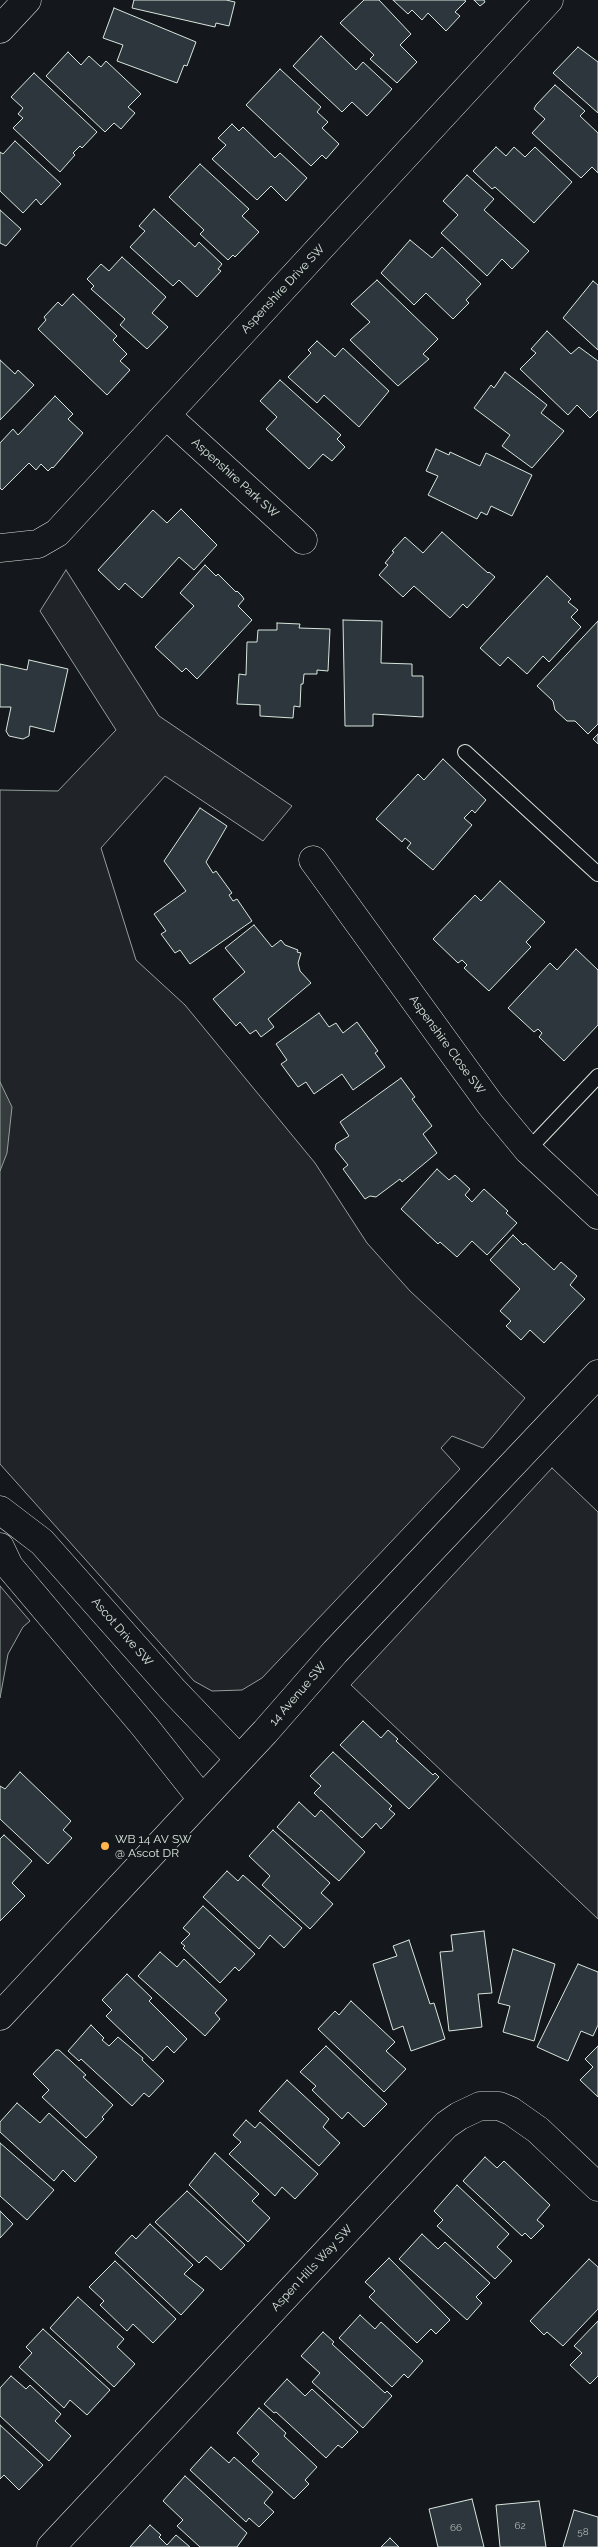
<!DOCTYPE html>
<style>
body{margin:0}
canvas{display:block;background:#14181c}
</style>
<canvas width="598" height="2547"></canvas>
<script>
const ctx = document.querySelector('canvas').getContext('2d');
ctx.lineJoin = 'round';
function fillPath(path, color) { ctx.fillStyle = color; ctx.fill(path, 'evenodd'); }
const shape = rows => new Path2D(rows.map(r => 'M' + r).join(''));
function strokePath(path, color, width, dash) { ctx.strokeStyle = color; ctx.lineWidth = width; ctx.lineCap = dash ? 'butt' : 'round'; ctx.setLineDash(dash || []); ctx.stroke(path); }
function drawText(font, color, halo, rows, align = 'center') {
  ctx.font = font + ' Raleway,sans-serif'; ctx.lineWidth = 4; ctx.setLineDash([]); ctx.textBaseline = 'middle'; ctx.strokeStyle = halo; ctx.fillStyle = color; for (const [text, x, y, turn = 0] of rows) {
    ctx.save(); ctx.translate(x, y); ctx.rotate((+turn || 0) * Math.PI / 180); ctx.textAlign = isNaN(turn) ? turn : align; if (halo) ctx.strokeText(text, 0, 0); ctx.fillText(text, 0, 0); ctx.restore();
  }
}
const green = shape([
 [66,570,159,716,292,806,263,841,165,776,101,848,136,960,185,1005,315,1163,367,1243,410,1291,525,1398,483,1448,452,1436,441,1448,460,1469,262,1678,242,1690,212,1691,194,1681,0,1464,0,790,58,791,116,730,40,611,66,570],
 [552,1468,598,1512,598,1919,351,1685,552,1468],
 [0,1586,30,1621,23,1627,8,1654,0,1698,0,1586]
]);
const water = shape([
 [0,1082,12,1107,7,1153,0,1171,0,1082]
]);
const building = shape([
 [134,0,226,0,235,2,229,26,216,23,215,27,132,8,134,0],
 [364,0,379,0,411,34,400,45,417,62,397,83,370,59,374,55,340,23,364,0],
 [393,0,464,0,466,1,455,12,460,16,446,31,428,13,422,20,412,10,408,14,393,0],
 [474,0,484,0,485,2,480,6,474,0],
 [114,8,196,42,187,66,184,65,177,83,117,61,123,45,103,38,114,8],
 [321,36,356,70,363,62,392,89,367,116,352,102,342,112,293,66,321,36],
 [578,47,598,62,598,113,553,73,578,47],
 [68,52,81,65,89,56,101,67,106,61,141,94,128,107,135,113,121,129,114,123,105,132,46,76,68,52],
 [280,69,321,107,317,112,328,122,322,128,339,144,326,159,322,155,311,166,246,105,280,69],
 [34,73,97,132,82,148,80,146,73,153,75,155,60,172,13,128,23,118,18,114,23,108,11,97,34,73],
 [555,85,585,111,580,116,598,133,598,173,592,167,581,178,532,133,545,119,534,109,536,105,555,85],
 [232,124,239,131,243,127,275,158,280,153,307,178,286,201,271,186,257,200,212,159,226,145,218,138,232,124],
 [15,141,61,184,41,205,36,199,23,213,0,191,0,152,3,154,15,141],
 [496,147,506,156,514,147,525,157,535,147,572,182,534,223,495,187,492,189,473,171,496,147],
 [200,164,249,209,242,216,259,232,235,257,233,255,228,260,200,234,204,230,169,197,200,164],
 [467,175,494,199,484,210,529,251,512,269,502,259,487,276,441,233,458,215,443,201,467,175],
 [154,209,195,247,199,242,222,264,218,269,221,271,197,297,179,280,173,286,130,247,145,231,139,226,154,209],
 [0,210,21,229,6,246,0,243,0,210],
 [410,240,432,258,442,247,481,284,466,300,469,303,453,319,426,293,414,305,381,273,410,240],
 [122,257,166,297,152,313,168,327,147,349,120,325,125,319,91,289,94,286,87,279,101,264,109,271,122,257],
 [377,280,438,339,423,354,429,359,398,386,350,340,370,322,351,304,377,280],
 [593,281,598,285,598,350,563,318,593,281],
 [73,294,117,336,113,340,127,354,120,361,130,370,107,395,38,329,46,320,44,317,58,302,62,306,73,294],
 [547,331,571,354,579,347,598,361,598,410,590,418,577,405,568,415,520,369,536,353,531,349,547,331],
 [317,341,335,357,343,348,389,391,359,427,324,395,317,403,288,377,311,353,308,350,317,341],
 [0,360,15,374,18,370,34,385,0,420,0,360],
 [505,372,547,405,541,413,564,431,532,468,502,446,510,435,474,408,491,385,494,388,505,372],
 [280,380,341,435,337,439,345,447,332,461,323,454,309,469,266,429,277,417,260,401,280,380],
 [55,396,73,414,68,419,83,433,53,468,52,467,48,471,41,464,36,470,29,463,2,490,0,488,0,443,13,429,18,435,55,396],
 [436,449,449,455,450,452,480,466,486,453,532,475,512,516,491,506,487,515,481,512,477,519,428,495,438,476,426,471,436,449],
 [181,509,217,545,194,570,179,557,142,598,125,583,119,590,98,570,153,510,167,523,181,509],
 [442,532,488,573,489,572,495,577,467,608,463,604,450,618,414,586,403,597,379,575,388,565,385,563,394,552,392,551,405,537,423,553,442,532],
 [205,565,216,576,218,574,236,592,237,591,242,596,244,599,238,606,252,620,197,679,186,668,182,672,155,647,194,606,180,593,205,565],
 [547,576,571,599,568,602,578,610,571,617,581,627,549,662,543,656,527,674,508,657,500,666,480,648,547,576],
 [343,620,382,621,381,663,412,664,412,676,423,676,423,717,373,714,373,726,345,726,343,620],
 [598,621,598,724,588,734,575,721,567,721,555,710,553,701,537,686,598,621],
 [277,623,300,624,299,628,330,629,328,671,317,670,317,674,304,674,303,684,301,684,300,707,294,706,293,718,260,716,260,705,237,704,239,674,246,675,247,642,257,642,258,630,277,630,277,623],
 [29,660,68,669,54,732,30,726,29,736,23,739,9,736,6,731,11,707,0,707,0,664,27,670,29,660],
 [598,734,598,744,593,739,598,734],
 [443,759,486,800,475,813,472,810,464,818,472,825,433,870,407,848,411,843,405,838,402,842,376,819,418,774,424,780,443,759],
 [200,808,227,826,206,862,213,873,216,871,232,893,229,895,233,901,237,899,252,921,190,964,180,950,175,953,161,934,166,931,154,914,186,891,164,861,200,808],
 [500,881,545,922,526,942,531,947,489,991,464,968,467,965,462,960,458,963,433,939,475,895,481,901,500,881],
 [254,925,272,947,281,940,285,945,298,950,297,952,301,953,298,963,300,971,311,983,268,1019,274,1027,261,1037,256,1030,250,1034,240,1022,236,1026,213,999,245,972,225,948,254,925],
 [576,949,598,970,598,1025,564,1061,539,1037,542,1033,538,1029,534,1032,508,1008,550,963,557,970,576,949],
 [319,1013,329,1027,336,1023,343,1033,357,1022,378,1051,375,1053,385,1067,353,1090,342,1074,314,1094,306,1082,298,1087,281,1064,287,1060,276,1044,319,1013],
 [401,1078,415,1097,412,1099,432,1126,423,1134,437,1153,402,1182,400,1179,376,1197,370,1196,365,1199,343,1169,348,1165,335,1149,336,1144,349,1136,340,1122,401,1078],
 [437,1169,449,1180,455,1175,470,1189,465,1195,472,1202,484,1189,508,1211,506,1213,517,1223,487,1255,472,1241,457,1257,440,1242,438,1244,401,1209,437,1169],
 [513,1235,523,1245,525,1243,554,1270,561,1262,577,1276,570,1285,585,1299,544,1343,530,1330,521,1340,506,1326,511,1321,500,1311,520,1289,490,1260,513,1235],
 [363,1721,381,1738,388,1730,398,1739,396,1741,433,1775,435,1773,439,1777,409,1809,340,1745,363,1721],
 [333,1752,392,1806,389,1809,395,1814,381,1829,376,1823,362,1838,314,1793,321,1786,310,1776,333,1752],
 [20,1772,71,1821,63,1830,72,1838,48,1864,0,1819,0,1786,5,1789,20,1772],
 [299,1802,315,1817,321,1810,365,1852,339,1881,277,1827,299,1802],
 [273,1830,330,1883,321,1893,333,1904,310,1929,262,1885,270,1876,249,1856,273,1830],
 [4,1835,32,1861,12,1883,25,1896,0,1921,0,1839,4,1835],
 [227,1871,238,1881,243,1875,302,1928,284,1948,270,1935,259,1949,203,1897,227,1871],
 [203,1906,255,1954,239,1971,235,1967,220,1983,183,1948,185,1946,181,1943,190,1934,183,1928,203,1906],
 [484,1931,492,1993,478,1994,482,2027,449,2031,440,1952,453,1951,451,1935,484,1931],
 [409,1940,430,2004,434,2003,445,2039,411,2051,403,2026,393,2030,373,1964,397,1956,393,1946,409,1940],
 [513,1949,555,1964,534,2041,503,2032,510,2006,498,2003,513,1949],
 [160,1952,177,1967,184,1959,227,2000,215,2013,220,2019,205,2036,138,1976,160,1952],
 [578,1964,598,1972,598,2025,593,2036,581,2031,568,2061,537,2047,578,1964],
 [127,1974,152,1998,149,2001,187,2039,174,2053,167,2046,153,2061,106,2016,112,2010,102,2000,127,1974],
 [351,2001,395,2042,386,2051,406,2069,384,2092,318,2029,335,2011,339,2015,351,2001],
 [91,2025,104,2038,102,2040,109,2046,118,2037,143,2058,142,2060,164,2081,149,2097,144,2093,132,2106,81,2059,79,2061,68,2051,91,2025],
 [326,2046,387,2104,364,2127,348,2112,342,2119,312,2090,316,2086,300,2072,326,2046],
 [598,2046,598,2097,580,2080,593,2067,585,2059,598,2046],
 [56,2050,59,2050,86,2075,83,2077,113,2105,102,2117,104,2119,86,2138,42,2097,49,2090,33,2074,56,2050],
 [287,2080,329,2119,323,2127,340,2143,319,2166,259,2111,287,2080],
 [17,2103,40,2123,49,2113,97,2157,75,2182,63,2170,54,2181,0,2132,0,2122,17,2103],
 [246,2120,255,2128,260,2122,318,2174,295,2199,282,2187,275,2196,229,2154,241,2142,233,2135,246,2120],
 [0,2143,54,2190,27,2220,0,2196,0,2143],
 [215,2153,259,2194,252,2201,270,2218,248,2242,189,2185,215,2153],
 [485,2157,497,2168,504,2161,550,2205,537,2220,544,2226,531,2239,525,2233,522,2236,463,2181,485,2157],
 [457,2185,509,2234,497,2247,512,2261,495,2279,437,2226,443,2220,434,2211,457,2185],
 [187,2191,245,2245,221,2270,206,2256,199,2263,155,2222,187,2191],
 [0,2211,13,2224,0,2238,0,2211],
 [150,2224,193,2265,184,2274,204,2290,181,2315,115,2253,132,2235,136,2239,150,2224],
 [422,2234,438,2249,445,2242,490,2283,476,2297,482,2303,467,2320,399,2259,422,2234],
 [389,2258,450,2320,436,2334,431,2329,417,2343,369,2297,375,2291,365,2282,389,2258],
 [589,2259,598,2267,598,2309,563,2346,547,2332,544,2335,530,2321,589,2259],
 [115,2261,176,2319,153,2343,133,2324,127,2331,100,2305,104,2301,89,2287,115,2261],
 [78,2297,124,2339,117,2347,135,2364,114,2387,50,2328,78,2297],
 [360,2315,375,2329,381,2322,423,2361,408,2378,404,2374,392,2387,339,2338,360,2315],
 [598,2321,598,2376,590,2384,570,2365,582,2353,574,2346,598,2321],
 [43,2329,110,2390,87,2415,70,2400,64,2408,19,2367,32,2353,26,2347,43,2329],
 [323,2332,334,2342,332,2344,385,2393,387,2391,392,2396,363,2428,312,2382,320,2373,301,2356,323,2332],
 [11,2376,26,2389,30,2385,61,2414,55,2421,71,2436,49,2461,0,2416,0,2388,11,2376],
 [287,2379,305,2396,312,2389,358,2432,342,2448,338,2445,326,2458,276,2412,274,2413,264,2404,287,2379],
 [259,2408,286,2433,284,2436,317,2467,305,2480,309,2484,294,2499,252,2461,259,2454,237,2433,259,2408],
 [0,2425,43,2465,19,2490,4,2475,0,2479,0,2425],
 [211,2447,229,2463,234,2457,273,2492,264,2503,274,2512,259,2527,249,2518,246,2522,190,2470,211,2447],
 [185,2476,247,2533,237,2547,200,2547,177,2526,183,2520,163,2501,185,2476],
 [472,2499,484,2547,438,2547,429,2509,472,2499],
 [539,2501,546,2547,500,2547,496,2505,539,2501],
 [574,2510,598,2517,598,2547,563,2547,574,2510],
 [150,2525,161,2535,159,2537,167,2545,176,2535,190,2547,130,2547,150,2525],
 [390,2538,399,2547,381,2547,390,2538]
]);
const service = shape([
 [465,752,598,874],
 [528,1150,598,1076]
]);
const minor = shape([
 [0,29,27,0],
 [167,416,303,540],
 [0,548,38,544,57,533,549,0],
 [313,860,490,1104,528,1150,598,1215],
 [0,1510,42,1542,174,1691,239,1759],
 [0,1547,9,1566,145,1727,202,1799],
 [0,2016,265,1732,335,1652,598,1374],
 [51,2547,423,2149,446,2125,459,2116,480,2106,499,2106,511,2111,538,2130,598,2187]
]);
const markers = [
 [105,1846,5,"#ffb74d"]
];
const numberNames = [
 ["62",520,2526],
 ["66",456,2528],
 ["58",583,2532]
];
const streetNames = [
 ["Aspenshire Drive SW",283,289,-47],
 ["Aspenshire Park SW",235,478,42],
 ["Aspenshire Close SW",447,1045,54],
 ["Ascot Drive SW",122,1632,49],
 ["14 Avenue SW",298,1694,-49],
 ["Aspen Hills Way SW",312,2268,-47]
];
const poiNames = [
 ["WB 14 AV SW",115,1839],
 ["@ Ascot DR",115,1853]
];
fillPath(green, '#202428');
strokePath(green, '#939e99', 1);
fillPath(water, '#363b3e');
strokePath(water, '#939e99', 1);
fillPath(building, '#2c363c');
strokePath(building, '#d8e6dc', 1);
strokePath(service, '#d8e6dc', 16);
strokePath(minor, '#d8e6dc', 29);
strokePath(service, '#14181c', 14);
strokePath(minor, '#14181c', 28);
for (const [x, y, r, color] of markers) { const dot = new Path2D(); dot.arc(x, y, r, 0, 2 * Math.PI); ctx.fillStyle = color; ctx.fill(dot); strokePath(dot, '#14181c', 2); }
drawText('10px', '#adbab4', null, numberNames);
drawText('12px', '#d8e6dc', '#14181c', streetNames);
drawText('12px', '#d8e6dc', '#14181c', poiNames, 'left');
</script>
